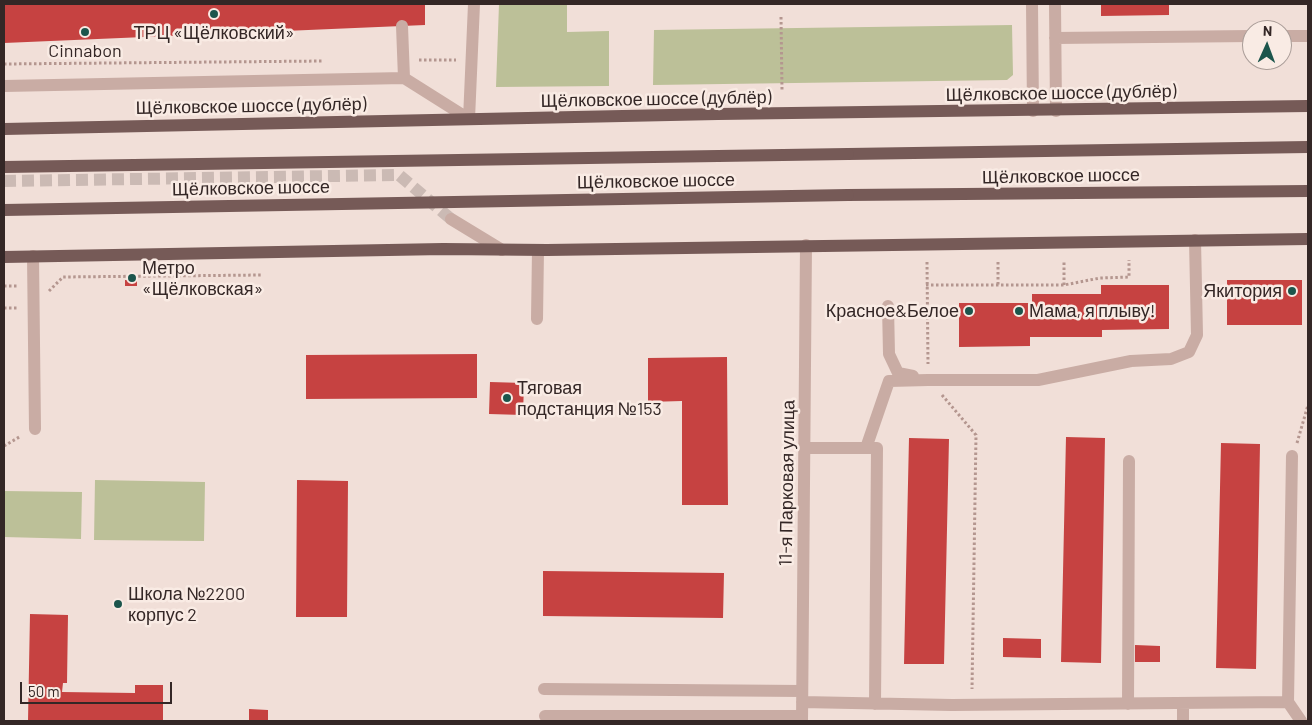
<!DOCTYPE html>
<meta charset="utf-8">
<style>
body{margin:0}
#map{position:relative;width:1312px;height:725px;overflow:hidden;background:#f1dfd8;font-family:Barlow,sans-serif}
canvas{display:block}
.frame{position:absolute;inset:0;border:5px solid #342726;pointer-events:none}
.north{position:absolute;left:1242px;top:20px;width:50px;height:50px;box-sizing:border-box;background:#f9ebe4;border:1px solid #aa9d98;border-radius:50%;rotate:2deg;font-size:14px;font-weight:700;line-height:20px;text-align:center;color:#342726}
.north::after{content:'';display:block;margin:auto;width:18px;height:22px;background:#1c554c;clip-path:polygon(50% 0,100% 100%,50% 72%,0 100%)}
.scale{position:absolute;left:20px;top:682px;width:152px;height:22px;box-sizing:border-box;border:2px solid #342726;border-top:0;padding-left:6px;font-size:15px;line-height:18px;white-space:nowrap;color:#342726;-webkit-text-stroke:4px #f9ebe4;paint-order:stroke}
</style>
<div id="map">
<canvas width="1312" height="725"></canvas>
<div class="frame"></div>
<div class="north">N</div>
<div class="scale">50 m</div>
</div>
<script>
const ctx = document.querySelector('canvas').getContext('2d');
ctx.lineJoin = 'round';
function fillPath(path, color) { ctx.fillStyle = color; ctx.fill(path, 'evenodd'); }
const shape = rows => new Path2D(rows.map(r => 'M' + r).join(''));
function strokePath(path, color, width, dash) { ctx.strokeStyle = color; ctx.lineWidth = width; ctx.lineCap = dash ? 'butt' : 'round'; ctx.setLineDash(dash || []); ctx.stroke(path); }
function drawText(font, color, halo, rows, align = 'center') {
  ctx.font = font + ' Barlow,sans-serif'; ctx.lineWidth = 5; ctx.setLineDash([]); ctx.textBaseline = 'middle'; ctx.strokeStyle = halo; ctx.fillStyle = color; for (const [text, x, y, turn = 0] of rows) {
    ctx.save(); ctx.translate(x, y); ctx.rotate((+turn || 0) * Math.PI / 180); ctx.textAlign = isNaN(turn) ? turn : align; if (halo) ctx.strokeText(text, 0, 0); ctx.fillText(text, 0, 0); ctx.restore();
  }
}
const green = shape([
 [499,4,567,4,567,32,609,31,609,86,496,87],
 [1012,25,1013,75,1007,80,653,85,654,30],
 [95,480,205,482,204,541,94,540],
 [4,491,82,492,81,539,4,537]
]);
const building = shape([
 [4,4,425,4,425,25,4,43],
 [1101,4,1169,4,1169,15,1101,16],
 [125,280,137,280,137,286,125,286],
 [1227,280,1302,280,1302,325,1227,325],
 [1101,285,1169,285,1169,329,1102,330,1102,337,1030,337,1030,346,959,347,959,303,1032,303,1032,294,1101,294],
 [477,354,477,398,306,399,306,355],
 [727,357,728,505,682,505,682,401,648,402,648,358],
 [490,382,524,383,523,415,489,414],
 [1066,437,1105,438,1101,663,1061,662],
 [909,438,949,439,944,664,904,664],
 [1221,443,1260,444,1256,669,1216,668],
 [297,480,348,481,347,617,296,617],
 [543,571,724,573,723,618,543,616],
 [30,614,68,615,67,683,63,683,62,692,135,693,135,685,163,685,163,721,28,721],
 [1003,638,1041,639,1041,658,1003,657],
 [1135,645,1160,646,1160,662,1135,662],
 [249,709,268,710,268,721,249,721]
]);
const minorTunnel = shape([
 [4,181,399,175,451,219]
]);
const path = shape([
 [781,17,782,90],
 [419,60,456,60],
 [4,64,323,61],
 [927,262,928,364],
 [998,262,998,285],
 [926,285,1064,285,1100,278,1129,277,1129,260],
 [1064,285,1064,261],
 [4,286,18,286],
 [49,291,63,277,263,275],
 [4,308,18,308],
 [942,395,976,435,972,689],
 [1297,443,1308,405],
 [4,446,21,436]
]);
const minor = shape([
 [1032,4,1033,111],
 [1055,4,1056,111],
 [402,26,404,78],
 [1282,36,1308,36],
 [1055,38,1252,36],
 [4,86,404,78,469,119],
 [469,119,474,4],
 [451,219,502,250],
 [33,256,35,429],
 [888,306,889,354,898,373,913,376],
 [537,319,538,250],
 [805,448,877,448,875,704],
 [866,448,889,381,928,380,1038,380,1131,361,1171,359,1189,352,1197,335,1195,240],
 [544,689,802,691],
 [802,702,952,705,1288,702,1292,456],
 [1288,702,1301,721],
 [1128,704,1129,461],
 [545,716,802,716],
 [802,721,806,245],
 [1183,721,1183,703]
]);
const major = shape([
 [4,129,718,114,1308,106],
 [848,154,1308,147],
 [848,195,1308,191],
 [4,257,443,249,547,250,1308,239]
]);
const majorBridge = shape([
 [4,167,848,154],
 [4,210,848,195]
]);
const markers = [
 [214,14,5,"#1c554c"],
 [85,32,5,"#1c554c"],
 [132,278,5,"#1c554c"],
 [1292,291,5,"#1c554c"],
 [969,311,5,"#1c554c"],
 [1019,311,5,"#1c554c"],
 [507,398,5,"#1c554c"],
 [118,604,5,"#1c554c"]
];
const poiNames = [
 ["ТРЦ «Щёлковский»",214,33,"center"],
 ["Cinnabon",85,51,"center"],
 ["Метро",142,268],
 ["«Щёлковская»",142,289],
 ["Якитория",1282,291,"right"],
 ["Красное&Белое",959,311,"right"],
 ["Мама, я плыву!",1029,311],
 ["Тяговая",517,388],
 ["подстанция №153",517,409],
 ["Школа №2200",128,594],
 ["корпус 2",128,615]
];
const streetNames = [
 ["Щёлковское шоссе (дублёр)",1061,93,-1],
 ["Щёлковское шоссе (дублёр)",656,99,-1],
 ["Щёлковское шоссе (дублёр)",251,106,-1],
 ["Щёлковское шоссе",1061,176,-1],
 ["Щёлковское шоссе",656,181,-1],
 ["Щёлковское шоссе",251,188,-1],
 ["11-я Парковая улица",787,483,-89]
];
fillPath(green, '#bcc098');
fillPath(building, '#c64241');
strokePath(minorTunnel, '#cbbab4', 12, [12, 6]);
strokePath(path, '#b4968f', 3, [2.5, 2.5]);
strokePath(minor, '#c9aca4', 12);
strokePath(major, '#765a57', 12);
strokePath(majorBridge, '#765a57', 12);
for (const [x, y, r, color] of markers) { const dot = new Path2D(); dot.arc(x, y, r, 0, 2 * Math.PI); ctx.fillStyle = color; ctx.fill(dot); strokePath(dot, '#f9ebe4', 2); }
drawText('18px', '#342726', '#f9ebe4', poiNames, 'left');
drawText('18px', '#342726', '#f9ebe4', streetNames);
</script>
